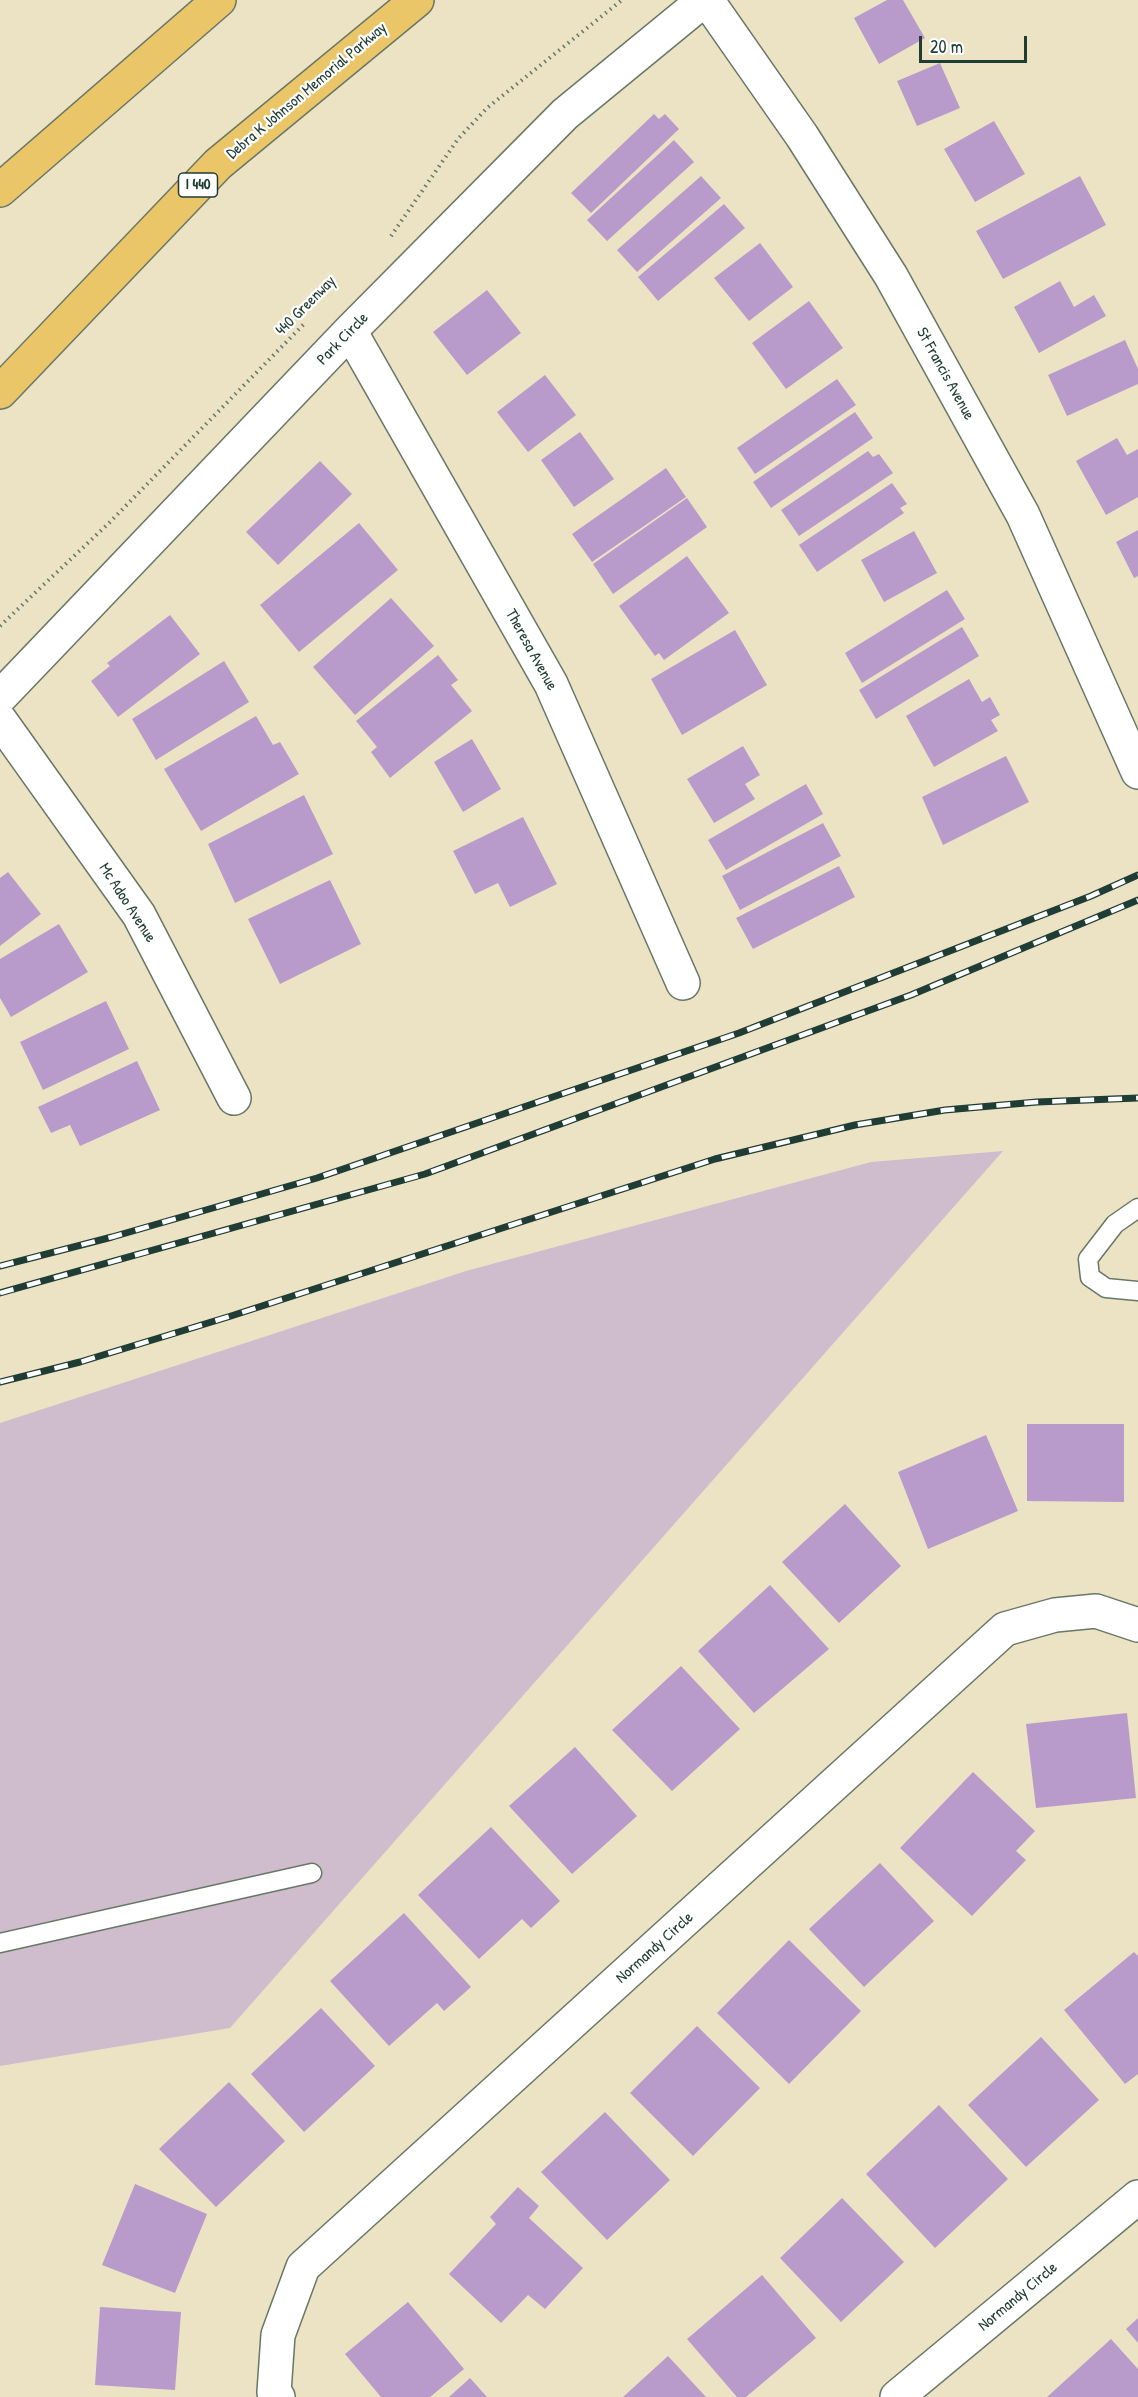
<!DOCTYPE html>
<style>
body{margin:0}
#map{position:relative;width:1138px;height:2397px;overflow:hidden;background:#ece3c4;font-family:"Patrick Hand",sans-serif}
canvas{display:block}
.scale{position:absolute;left:919px;top:36px;width:108px;height:27px;box-sizing:border-box;border:3px solid #1f3d34;border-top:0;padding-left:8px;font-size:18px;line-height:21px;white-space:nowrap;color:#1f3d34;-webkit-text-stroke:4px #fff;paint-order:stroke}
</style>
<div id="map">
<canvas width="1138" height="2397"></canvas>
<div class="scale">20 m</div>
</div>
<script>
const ctx = document.querySelector('canvas').getContext('2d');
ctx.lineJoin = 'round';
function fillPath(path, color) { ctx.fillStyle = color; ctx.fill(path, 'evenodd'); }
const shape = rows => new Path2D(rows.map(r => 'M' + r).join(''));
function strokePath(path, color, width, dash) { ctx.strokeStyle = color; ctx.lineWidth = width; ctx.lineCap = dash ? 'butt' : 'round'; ctx.setLineDash(dash || []); ctx.stroke(path); }
function drawText(font, color, halo, rows, align = 'center') {
  ctx.font = font + ' "Patrick Hand",sans-serif'; ctx.lineWidth = 4.5; ctx.setLineDash([]); ctx.textBaseline = 'middle'; ctx.strokeStyle = halo; ctx.fillStyle = color; for (const [text, x, y, turn = 0] of rows) {
    ctx.save(); ctx.translate(x, y); ctx.rotate((+turn || 0) * Math.PI / 180); ctx.textAlign = isNaN(turn) ? turn : align; if (halo) ctx.strokeText(text, 0, 0); ctx.fillText(text, 0, 0); ctx.restore();
  }
}
const industrial = shape([
 [1003,1151,230,2028,0,2066,0,1423,466,1271,871,1162]
]);
const building = shape([
 [887,0,903,0,925,38,879,64,854,18],
 [940,63,960,108,917,126,897,81],
 [654,114,659,119,665,114,679,129,591,213,571,193],
 [994,121,1025,174,975,202,944,149],
 [674,140,694,162,607,241,587,220],
 [701,176,721,198,637,272,617,250],
 [1080,176,1106,225,1003,279,976,231],
 [724,204,745,228,658,301,638,277],
 [760,243,793,287,749,321,714,278],
 [1060,281,1074,307,1094,295,1106,316,1039,353,1014,307],
 [487,290,521,333,467,375,433,332],
 [809,301,843,348,786,389,752,343],
 [1125,340,1138,369,1138,384,1067,416,1048,375],
 [545,375,576,415,528,452,497,412],
 [837,379,856,405,755,474,737,448],
 [855,412,873,438,771,508,753,482],
 [580,432,614,479,574,507,541,460],
 [1117,438,1127,455,1138,449,1138,497,1106,515,1076,461],
 [868,451,873,457,879,454,893,473,799,536,781,510],
 [320,461,352,494,278,565,246,532],
 [666,468,686,497,592,562,572,534],
 [892,483,907,504,900,508,904,513,817,572,799,545],
 [687,498,707,527,613,594,593,564],
 [359,523,398,570,299,652,260,605],
 [1138,530,1138,576,1134,578,1116,542],
 [914,531,937,573,884,602,861,560],
 [687,556,729,613,664,660,659,653,655,656,619,606],
 [947,590,965,619,862,683,845,653],
 [391,598,434,646,355,715,313,667],
 [170,615,200,654,118,717,91,681,110,666,107,663],
 [962,627,979,656,876,719,859,690],
 [735,630,767,685,682,735,651,679],
 [438,655,458,680,451,685,472,711,390,778,371,752,377,747,356,721],
 [224,661,249,702,156,760,132,719],
 [969,679,982,702,990,697,1000,715,991,720,998,731,934,767,906,716],
 [256,716,273,745,280,742,299,774,201,831,164,769],
 [472,739,501,789,463,812,434,762],
 [743,746,760,775,745,784,755,799,714,823,687,779],
 [1006,756,1029,802,943,845,922,797],
 [806,784,823,814,726,870,708,840],
 [304,795,333,854,235,903,208,844],
 [523,817,557,884,510,907,498,883,475,894,453,851],
 [823,823,841,856,740,910,722,876],
 [839,866,855,897,753,949,736,918],
 [8,872,41,914,0,946,0,878],
 [330,880,361,944,280,984,248,919],
 [59,924,88,972,11,1017,0,998,0,959],
 [106,1001,129,1049,43,1090,20,1042],
 [137,1061,160,1110,80,1146,70,1125,51,1133,38,1107],
 [1027,1424,1124,1424,1124,1502,1027,1501],
 [986,1435,1018,1511,928,1549,898,1472],
 [845,1504,901,1566,839,1623,782,1562],
 [770,1585,829,1649,754,1713,698,1651],
 [681,1666,740,1729,672,1791,612,1730],
 [1127,1713,1136,1798,1036,1808,1026,1724],
 [575,1747,637,1816,572,1874,509,1806],
 [973,1772,1035,1831,1016,1851,1026,1860,972,1916,900,1848],
 [491,1827,560,1901,531,1928,522,1919,479,1959,418,1895],
 [880,1863,934,1921,864,1987,809,1929],
 [404,1913,471,1987,444,2011,437,2003,389,2046,330,1981],
 [789,1940,861,2011,789,2084,717,2013],
 [1134,1952,1138,1956,1138,2074,1125,2084,1064,2010],
 [321,2008,375,2066,304,2132,251,2074],
 [697,2026,760,2088,693,2156,630,2093],
 [1041,2037,1099,2100,1026,2167,968,2105],
 [229,2082,285,2141,216,2207,159,2149],
 [939,2105,1008,2179,935,2248,866,2174],
 [605,2112,670,2180,607,2240,541,2172],
 [135,2184,207,2214,175,2293,102,2265],
 [518,2187,539,2206,529,2218,583,2268,545,2309,528,2295,501,2323,449,2274,496,2224,490,2217],
 [842,2198,904,2262,841,2322,780,2258],
 [762,2275,816,2338,746,2397,737,2397,687,2339],
 [408,2302,464,2369,430,2397,381,2397,345,2354],
 [100,2307,181,2312,175,2390,95,2385],
 [1138,2318,1138,2343,1126,2329],
 [1111,2339,1138,2369,1138,2397,1047,2397],
 [668,2356,706,2397,623,2397],
 [470,2378,487,2397,449,2397]
]);
const path = shape([
 [391,236,458,139,487,108,622,0],
 [0,626,109,523,304,324]
]);
const service = shape([
 [1138,1208,1115,1224,1088,1259,1090,1277,1106,1288,1138,1291],
 [0,1943,312,1873]
]);
const minor = shape([
 [707,0,802,136,891,276,1023,515,1138,772],
 [350,331,551,684,683,983],
 [0,697,350,331,565,114,704,0],
 [0,720,139,915,234,1098],
 [278,2397,274,2392,278,2335,303,2267,1005,1629,1055,1615,1096,1611,1138,1625],
 [897,2397,1138,2197]
]);
const motorway = shape([
 [0,190,219,0],
 [0,392,218,164,417,0]
]);
const rail = shape([
 [0,1266,112,1237,317,1178,739,1033,1091,896,1138,875],
 [0,1293,425,1174,911,995,1138,900],
 [0,1382,80,1362,231,1316,715,1159,855,1125,945,1110,1037,1102,1138,1098]
]);
const shields = [
 [198,185,39]
];
const shieldNames = [
 ["I 440",198,185]
];
const streetNames = [
 ["Debra K Johnson Memorial Parkway",307,91,-40],
 ["440 Greenway",306,306,-45],
 ["Park Circle",343,339,-46],
 ["St Francis Avenue",945,374,61],
 ["Theresa Avenue",531,650,61],
 ["Mc Adoo Avenue",127,903,57],
 ["Normandy Circle",655,1948,-42],
 ["Normandy Circle",1018,2297,-40]
];
fillPath(industrial, '#cfbdce');
fillPath(building, '#b99bcb');
strokePath(service, '#677766', 21);
strokePath(minor, '#677766', 36);
strokePath(motorway, '#677766', 36);
strokePath(path, '#677766', 4, [1.5, 4.5]);
strokePath(service, '#fff', 18);
strokePath(minor, '#fff', 33);
strokePath(motorway, '#ebc669', 33);
strokePath(rail, '#1f3d34', 7);
strokePath(rail, '#fff', 4.5, [14]);
for (const [x, y, w] of shields) { const box = new Path2D(); box.roundRect(x - w / 2, y - 12, w, 24, 4.5); ctx.fillStyle = '#fff'; ctx.fill(box); strokePath(box, '#1f3d34', 1.5); }
drawText('bold 15px', '#1f3d34', null, shieldNames);
drawText('16px', '#1f3d34', '#fff', streetNames);
</script>
